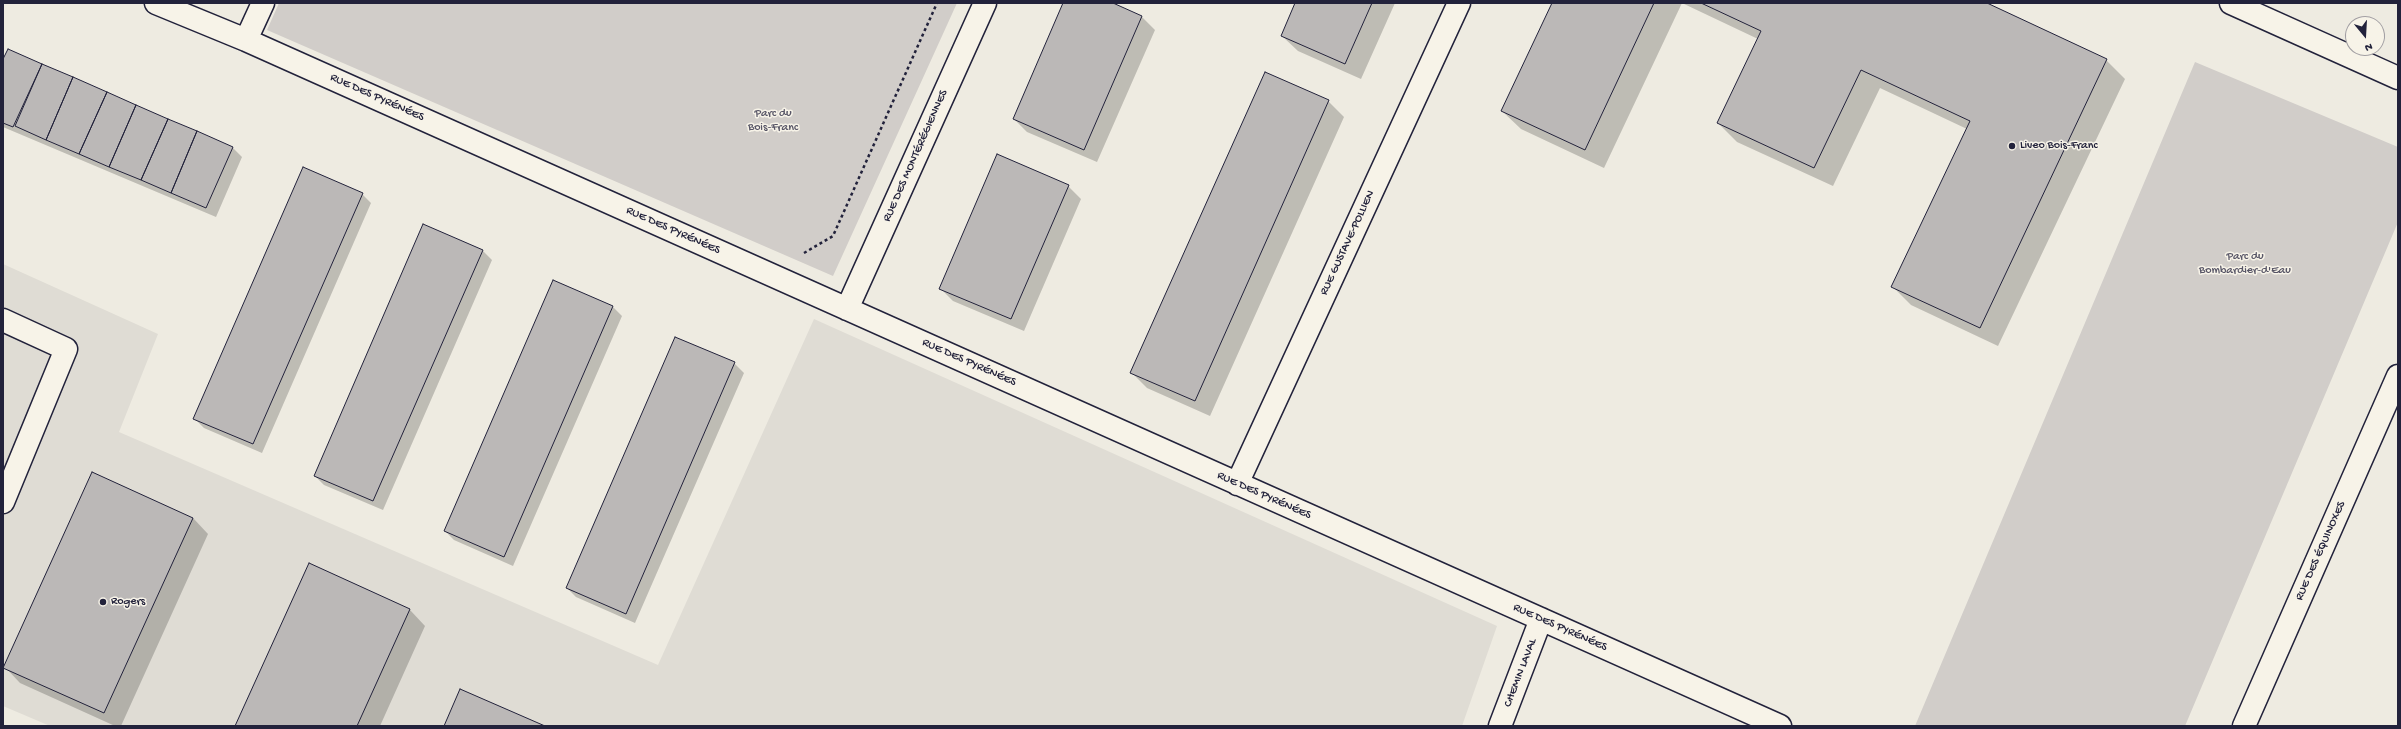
<!DOCTYPE html>
<meta charset="utf-8">
<style>
body{margin:0}
#map{position:relative;width:2401px;height:729px;overflow:hidden;background:#eeebe1;font-family:"Gochi Hand",sans-serif}
canvas{display:block}
.frame{position:absolute;inset:0;border:4px solid #22223b;pointer-events:none}
.north{position:absolute;left:2345px;top:16px;width:40px;height:40px;box-sizing:border-box;background:#f7f3e8;border:1px solid #a29fa3;border-radius:50%;rotate:162deg;font-size:11px;font-weight:700;line-height:16px;text-align:center;color:#22223b}
.north::after{content:'';display:block;margin:auto;width:14px;height:18px;background:#22223b;clip-path:polygon(50% 0,100% 100%,50% 72%,0 100%)}
</style>
<div id="map">
<canvas width="2401" height="729"></canvas>
<div class="frame"></div>
<div class="north">N</div>
</div>
<script>
const ctx = document.querySelector('canvas').getContext('2d');
ctx.lineJoin = 'round';
function fillPath(path, color) { ctx.fillStyle = color; ctx.fill(path, 'evenodd'); }
const shape = rows => new Path2D(rows.map(r => 'M' + r).join(''));
function strokePath(path, color, width, dash) { ctx.strokeStyle = color; ctx.lineWidth = width; ctx.lineCap = dash ? 'butt' : 'round'; ctx.setLineDash(dash || []); ctx.stroke(path); }
function drawText(font, color, halo, rows, align = 'center') {
  ctx.font = font + ' "Gochi Hand",sans-serif'; ctx.lineWidth = 3; ctx.setLineDash([]); ctx.textBaseline = 'middle'; ctx.strokeStyle = halo; ctx.fillStyle = color; for (const [text, x, y, turn = 0] of rows) {
    ctx.save(); ctx.translate(x, y); ctx.rotate((+turn || 0) * Math.PI / 180); ctx.textAlign = isNaN(turn) ? turn : align; if (halo) ctx.strokeText(text, 0, 0); ctx.fillText(text, 0, 0); ctx.restore();
  }
}
const built = shape([
 [3,264,158,334,119,432,658,665,814,319,1497,626,1462,726,50,726,3,706]
]);
const green = shape([
 [279,3,957,3,833,276,267,30],
 [2195,62,2398,147,2398,222,2185,726,1915,726]
]);
const shadow = shape([
 [1064,3,1110,3,1142,17,1155,30,1097,162,1027,132,1014,119],
 [1296,3,1395,3,1361,79,1298,51,1282,36],
 [1553,3,1985,3,2106,60,2125,79,1998,346,1911,305,1892,286,1967,129,1880,88,1833,186,1737,142,1718,123,1758,39,1682,3,1604,168,1521,129,1502,111],
 [8,50,233,148,242,157,216,217,3,127,3,62],
 [1328,101,1344,117,1210,416,1147,388,1131,372],
 [1068,186,1081,199,1024,331,953,301,940,288],
 [362,194,371,203,262,453,204,428,194,418],
 [424,225,483,251,492,260,383,510,324,485,315,476],
 [613,307,622,316,513,566,454,540,445,531],
 [734,363,744,373,635,623,576,597,567,588],
 [193,518,208,534,121,726,115,726,20,683,5,667],
 [310,564,410,610,425,626,380,726,237,726]
]);
const building = shape([
 [1063,3,1113,3,1142,16,1084,150,1013,119,1063,3],
 [1295,3,1372,3,1345,64,1281,36,1295,3],
 [1552,3,1654,3,1585,150,1501,111,1552,3],
 [1701,3,1987,3,2107,59,1980,328,1891,287,1970,121,1861,70,1814,168,1717,123,1761,31,1701,3],
 [8,49,42,64,13,127,3,123,3,59,8,49],
 [42,64,73,77,46,140,15,126,42,64],
 [1265,72,1329,100,1195,401,1130,373,1265,72],
 [73,77,107,92,79,154,46,140,73,77],
 [107,92,136,105,109,167,79,154,107,92],
 [136,105,168,119,141,180,109,167,136,105],
 [168,119,197,131,171,193,141,180,168,119],
 [197,131,233,147,206,208,171,193,197,131],
 [997,154,1069,185,1011,319,939,289,997,154],
 [303,167,363,193,253,444,193,419,303,167],
 [423,224,483,250,373,501,314,476,423,224],
 [553,280,613,306,504,557,444,531,553,280],
 [675,337,735,362,626,614,566,588,675,337],
 [92,472,193,518,104,713,3,668,92,472],
 [309,563,410,609,357,726,235,726,309,563],
 [460,689,545,726,444,726,460,689]
]);
const path = shape([
 [804,253,833,236,937,3]
]);
const service = shape([
 [3,320,66,349,3,502]
]);
const minor = shape([
 [156,3,246,40,1780,726],
 [2231,3,2398,78],
 [246,40,263,3],
 [847,309,985,3],
 [1237,484,1459,3],
 [1500,726,1541,619],
 [2244,726,2398,376]
]);
const markers = [
 [2012,146,4,"#22223b"],
 [103,602,4,"#22223b"]
];
const streetNames = [
 ["RUE DES PYRÉNÉES",377,98,24],
 ["RUE DES MONTÉRÉGIENNES",916,156,-66],
 ["RUE DES PYRÉNÉES",673,231,24],
 ["RUE GUSTAVE-POLLIEN",1348,243,-65],
 ["RUE DES PYRÉNÉES",969,363,24],
 ["RUE DES PYRÉNÉES",1264,496,24],
 ["RUE DES ÉQUINOXES",2321,551,-66],
 ["RUE DES PYRÉNÉES",1560,628,24],
 ["CHEMIN LAVAL",1521,673,-69]
];
const parkNames = [
 ["Parc du",773,114],
 ["Bois-Franc",773,128],
 ["Parc du",2245,257],
 ["Bombardier-d'Eau",2245,271]
];
const poiNames = [
 ["Liveo Bois-Franc",2020,146],
 ["Rogers",111,602]
];
fillPath(built, '#dfdcd4');
fillPath(green, '#d1cdc9');
fillPath(shadow, '#0003');
fillPath(building, '#bbb8b7');
strokePath(building, '#22223b', 1);
strokePath(service, '#22223b', 25);
strokePath(minor, '#22223b', 25);
strokePath(path, '#22223b', 2.5, [3, 3]);
strokePath(service, '#f7f3e8', 22);
strokePath(minor, '#f7f3e8', 22);
for (const [x, y, r, color] of markers) { const dot = new Path2D(); dot.arc(x, y, r, 0, 2 * Math.PI); ctx.fillStyle = color; ctx.fill(dot); strokePath(dot, '#f7f3e8', 1.5); }
drawText('12px', '#22223b', '#f7f3e8', streetNames);
drawText('12px', '#575566', '#f7f3e8', parkNames);
drawText('12px', '#22223b', '#f7f3e8', poiNames, 'left');
</script>
